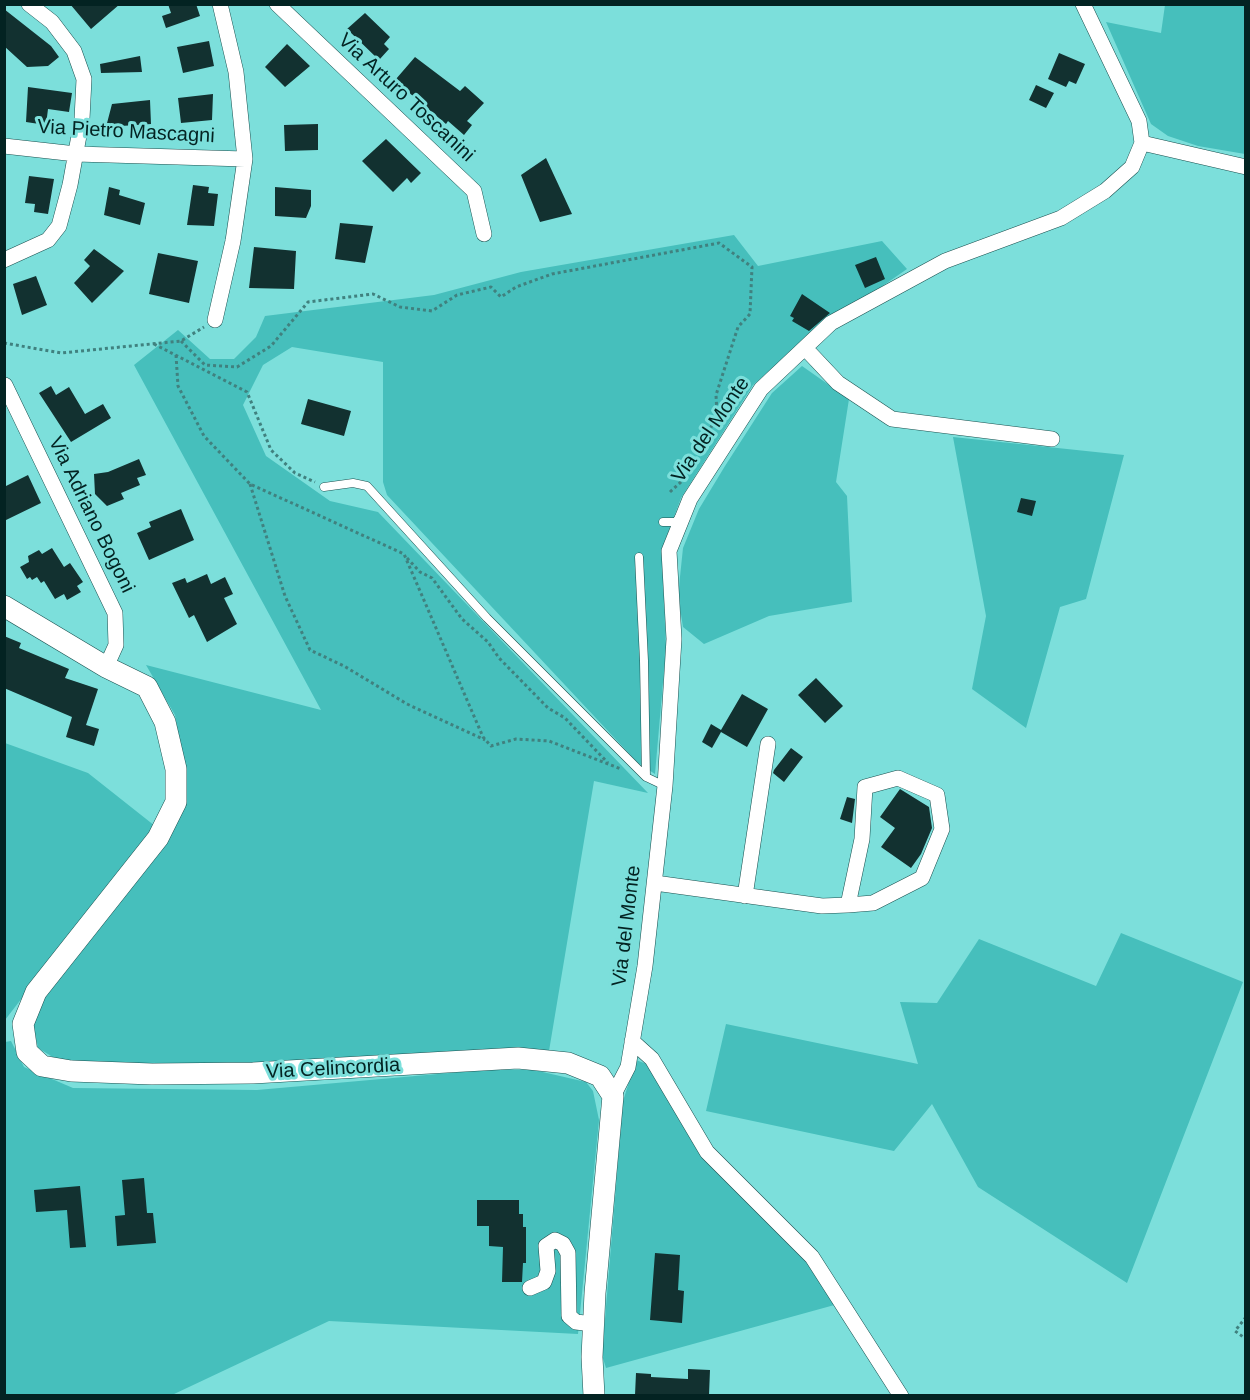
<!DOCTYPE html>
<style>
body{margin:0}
#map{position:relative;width:1250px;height:1400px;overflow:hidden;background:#7cdfdb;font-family:Arial,sans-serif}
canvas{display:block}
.frame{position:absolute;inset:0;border:6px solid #032322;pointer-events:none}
</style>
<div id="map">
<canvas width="1250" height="1400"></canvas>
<div class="frame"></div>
</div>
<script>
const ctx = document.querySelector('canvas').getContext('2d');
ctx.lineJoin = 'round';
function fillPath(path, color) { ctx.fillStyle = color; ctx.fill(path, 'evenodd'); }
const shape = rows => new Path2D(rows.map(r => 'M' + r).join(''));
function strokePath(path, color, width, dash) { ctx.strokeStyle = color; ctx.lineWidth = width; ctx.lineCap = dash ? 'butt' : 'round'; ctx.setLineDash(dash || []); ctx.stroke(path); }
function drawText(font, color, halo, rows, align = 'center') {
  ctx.font = font + ' Arial,sans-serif'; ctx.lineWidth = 6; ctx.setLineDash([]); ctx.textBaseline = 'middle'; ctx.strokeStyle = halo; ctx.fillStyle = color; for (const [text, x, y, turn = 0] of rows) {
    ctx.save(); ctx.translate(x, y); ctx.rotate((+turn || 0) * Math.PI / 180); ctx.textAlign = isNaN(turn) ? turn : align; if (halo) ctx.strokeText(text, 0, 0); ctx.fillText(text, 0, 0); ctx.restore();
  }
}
const green = shape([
 [1165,5,1245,5,1245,154,1198,146,1168,136,1151,124,1106,22,1161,33],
 [734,235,758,266,882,241,907,269,802,342,753,385,681,498,662,549,666,648,655,774,638,763,387,495,383,482,383,362,292,347,263,365,243,405,266,456,330,501,378,512,648,793,594,781,549,1051,258,1066,61,1062,38,1048,33,1023,45,992,170,831,183,759,175,715,146,665,321,710,134,365,178,330,210,359,234,359,256,337,265,316,434,295,521,272],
 [802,366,849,399,836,482,847,496,852,602,769,616,704,644,683,627,678,596,683,548,699,509,725,466,772,393],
 [953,437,1124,455,1086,599,1060,607,1026,728,972,689,986,616],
 [5,743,88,773,155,826,5,1020],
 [1121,933,1243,982,1127,1283,978,1187,932,1104,894,1151,706,1111,726,1024,918,1064,900,1002,937,1003,979,939,1096,986],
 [11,1041,24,1067,73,1088,257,1090,483,1070,534,1070,586,1082,593,1091,599,1120,578,1334,329,1321,172,1395,5,1396,5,1042],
 [636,1060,649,1065,682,1119,808,1260,838,1304,606,1368,602,1355,623,1101]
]);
const building = shape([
 [70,4,120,4,91,29],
 [168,4,196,4,200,16,166,28,162,16,171,13],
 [4,9,51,46,59,57,48,66,27,67,4,46],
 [365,13,390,37,384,44,389,49,379,60,347,29],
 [209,41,214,66,183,73,177,47],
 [287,44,310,66,285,87,265,67],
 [1059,53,1085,64,1076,84,1069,81,1066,87,1048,79],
 [140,56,142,72,101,73,100,64],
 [415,57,460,91,465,86,484,103,467,121,472,125,464,135,448,121,446,124,400,85,402,84,396,79],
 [1036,85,1054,93,1046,108,1029,100],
 [28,87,72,93,69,112,48,109,46,125,26,122],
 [213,94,212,120,181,123,178,98],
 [150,100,151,124,106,127,112,104],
 [318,124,318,150,285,151,284,125],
 [386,139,421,173,411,183,407,178,393,192,362,161],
 [546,158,572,214,540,222,521,175],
 [29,176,54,179,48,214,34,212,35,204,25,203],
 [193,185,209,187,208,193,218,194,214,226,187,225],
 [109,187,120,190,119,195,145,203,140,225,104,215],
 [275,187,311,190,311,206,306,218,275,216],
 [340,223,373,226,365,263,335,259],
 [254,247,296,251,294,289,249,288],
 [94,249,124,271,92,303,74,283,90,266,84,260],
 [158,253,198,261,189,303,149,294],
 [876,257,885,279,865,288,855,265],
 [36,276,47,305,22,315,13,284],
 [802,294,830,313,809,331,792,321,794,318,790,316],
 [51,386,56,395,69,387,85,414,103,404,111,418,71,442,39,393],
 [308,399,351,411,344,436,301,424],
 [139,459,146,475,137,478,140,485,121,493,124,499,107,506,95,494,94,474,108,472],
 [28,475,41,503,4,521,4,487],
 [1021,498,1036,501,1032,516,1017,512],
 [181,509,194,540,149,560,137,533,151,527,149,522],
 [52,548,64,567,70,563,83,582,77,586,81,592,67,600,64,594,55,599,44,581,41,583,37,577,32,580,30,577,27,579,20,567,29,562,28,556,39,550,42,554],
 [207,574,211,584,225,577,233,594,224,598,237,624,207,642,194,615,189,618,172,583,185,578,187,583],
 [4,636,21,643,19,648,69,669,65,678,98,689,86,725,99,729,94,746,66,737,72,717,4,688],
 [816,678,843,706,825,723,798,695],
 [742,694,768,709,747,747,721,732,712,748,702,742,711,724,721,730],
 [791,748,803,757,784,782,773,773,774,770],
 [900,789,929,807,932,828,921,854,911,868,881,847,895,828,880,817],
 [847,797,855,799,852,823,840,819],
 [144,1178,147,1213,153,1213,156,1243,117,1246,115,1216,125,1215,122,1180],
 [80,1186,86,1247,70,1248,67,1210,36,1212,34,1190],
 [477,1200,519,1200,519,1214,523,1214,523,1227,526,1227,526,1263,523,1263,522,1282,502,1282,503,1247,489,1246,489,1226,477,1226],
 [655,1253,680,1255,678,1290,684,1291,682,1323,650,1320],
 [688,1369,710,1370,709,1395,635,1395,636,1373,651,1374,651,1377,688,1379]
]);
const path = shape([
 [181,341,205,365,237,367,271,346,308,302,373,294,400,307,432,311,457,295,491,287,501,297,516,287,552,274,719,243,752,267,750,314,738,327,716,395,717,414,698,456],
 [4,343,61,353,181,341,204,327],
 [154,344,247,392,271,450,295,473,315,482],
 [176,355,178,386,204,436,250,484,404,554,483,737,491,746,516,739,549,741,621,769],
 [250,484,285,596,310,650,344,666,407,704,485,740],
 [670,492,682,481],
 [407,558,420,572,432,578,462,619,488,642,499,658,548,708,565,718,608,763],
 [1246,1317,1235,1331,1246,1339]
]);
const lane = shape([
 [324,487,353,483,367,486,487,618,646,777],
 [663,522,676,522,680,516],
 [639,557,644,661,646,777,665,786]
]);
const street = shape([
 [277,4,474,191,484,234],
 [1142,143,1246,167],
 [4,146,76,154,245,159],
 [4,260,48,240,59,226,70,185,82,119,84,79,74,51,52,22,29,4],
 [215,320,233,241,245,159,236,72,220,4],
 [805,348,838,383,892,419,1052,439],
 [5,385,115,613,116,645,106,667],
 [655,883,822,906,848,905,873,903,922,878,942,829,937,795,898,778,865,787,862,839,848,905],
 [745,896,768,744],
 [632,1041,652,1059,707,1152,812,1257,901,1396],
 [613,1096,628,1067,645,966,665,786,674,639,669,551,690,499,761,389,831,323,945,261,1061,218,1105,191,1132,167,1142,143,1139,121,1083,4],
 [530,1288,544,1282,548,1271,546,1246,555,1240,563,1244,568,1253,569,1316,576,1322,593,1324]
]);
const secondary = shape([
 [4,606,106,667,147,687,165,722,176,769,176,802,158,838,36,992,23,1024,27,1052,42,1066,71,1071,152,1074,253,1073,518,1058,568,1063,600,1076,613,1096,595,1293,592,1357,594,1396]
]);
const streetNames = [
 ["Via Arturo Toscanini",406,98,43],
 ["Via Pietro Mascagni",126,132,3],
 ["Via del Monte",711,430,-56],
 ["Via Adriano Bogoni",91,515,64],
 ["Via del Monte",627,926,-83],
 ["Via Celincordia",333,1069,-3]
];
fillPath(green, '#46bfbc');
fillPath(building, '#123130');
strokePath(lane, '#1a504f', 9);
strokePath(street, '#1a504f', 16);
strokePath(secondary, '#1a504f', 22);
strokePath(path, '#40817f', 3, [3, 3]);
strokePath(lane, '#fff', 8);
strokePath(street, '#fff', 15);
strokePath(secondary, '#fff', 21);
drawText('20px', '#032322', '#7cdfdb', streetNames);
</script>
